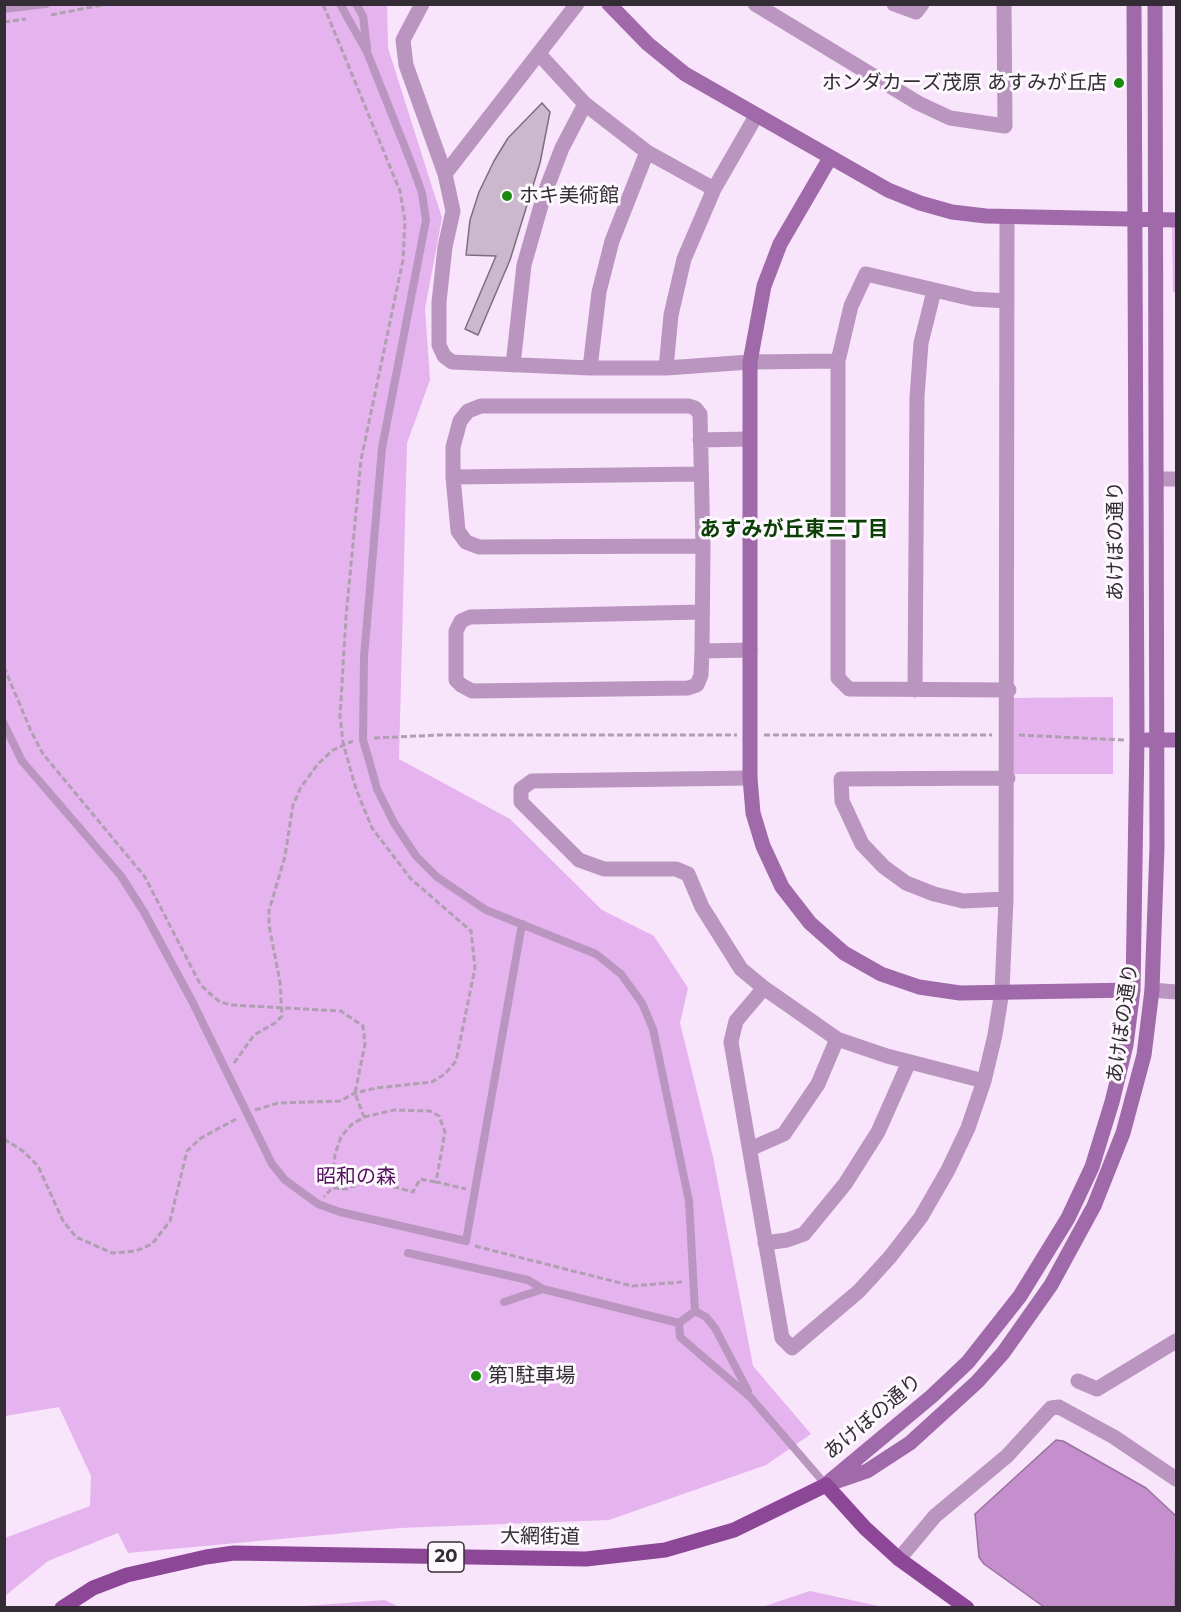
<!DOCTYPE html>
<meta charset="utf-8">
<style>
body{margin:0}
#map{position:relative;width:1181px;height:1612px;overflow:hidden;background:#f8e5fb;font-family:Montserrat,sans-serif}
canvas{display:block}
.frame{position:absolute;inset:0;border:6px solid #342c35;pointer-events:none}
</style>
<div id="map">
<canvas width="1181" height="1612"></canvas>
<div class="frame"></div>
</div>
<script>
const ctx = document.querySelector('canvas').getContext('2d');
ctx.lineJoin = 'round';
function fillPath(path, color) { ctx.fillStyle = color; ctx.fill(path, 'evenodd'); }
const shape = rows => new Path2D(rows.map(r => 'M' + r).join(''));
function strokePath(path, color, width, dash) { ctx.strokeStyle = color; ctx.lineWidth = width; ctx.lineCap = dash ? 'butt' : 'round'; ctx.setLineDash(dash || []); ctx.stroke(path); }
function drawText(font, color, halo, rows, align = 'center') {
  ctx.font = font + ' Montserrat,"Noto Sans JP",sans-serif'; ctx.lineWidth = 6; ctx.setLineDash([]); ctx.textBaseline = 'middle'; ctx.strokeStyle = halo; ctx.fillStyle = color; for (const [text, x, y, turn = 0] of rows) {
    ctx.save(); ctx.translate(x, y); ctx.rotate((+turn || 0) * Math.PI / 180); ctx.textAlign = isNaN(turn) ? turn : align; if (halo) ctx.strokeText(text, 0, 0); ctx.fillText(text, 0, 0); ctx.restore();
  }
}
const green = shape([
 [5,5,387,5,388,48,442,218,425,309,430,380,407,443,399,759,510,819,602,910,654,936,688,988,680,1023,713,1157,753,1366,811,1434,766,1465,609,1520,400,1528,128,1553,118,1533,48,1561,5,1596,5,1538,90,1506,91,1476,59,1407,5,1416],
 [1172,225,1176,225,1176,292,1173,292],
 [1113,697,1113,774,1011,774,1011,698],
 [810,1591,883,1607,762,1607],
 [385,1600,399,1607,291,1607]
]);
const water = shape([
 [1056,1440,1063,1441,1146,1488,1176,1516,1175,1607,1044,1607,984,1564,979,1557,975,1514,1056,1440]
]);
const building = shape([
 [542,103,550,112,540,163,510,260,478,335,465,329,496,256,466,255,470,220,479,192,494,161,508,138,542,103]
]);
const path = shape([
 [51,15,107,4],
 [4,22,26,19],
 [4,667,31,731,43,754,145,877,200,984,209,993,220,1002,231,1005,341,1011,363,1026,365,1044,355,1093,364,1117,351,1125,341,1137,335,1154,332,1188,324,1197],
 [764,735,992,735],
 [1019,735,1124,740],
 [374,738,439,735,737,735],
 [234,1063,254,1035,275,1023,282,1016,280,982,269,925,269,911,285,856,293,805,301,787,318,764,333,750,353,741],
 [255,1110,278,1103,340,1101,355,1093,376,1088,432,1082,445,1074,456,1061,475,968,471,931,411,879,372,828,356,789,343,743,340,716,346,617,361,460,403,260,405,221,400,191,323,4],
 [364,1117,394,1110,430,1111,439,1116,445,1132,436,1182,466,1189],
 [4,1139,23,1151,38,1166,63,1221,76,1237,112,1253,136,1251,152,1244,170,1221,187,1151,201,1138,238,1118],
 [333,1188,347,1189,369,1180,413,1192,420,1179,436,1182],
 [475,1246,632,1286,682,1282]
]);
const lane = shape([
 [340,4,367,52,412,165,422,193,426,220,382,448,364,657,363,740,369,760,377,789,394,823,416,856,437,877,486,910,596,954,621,974,642,1003,653,1029,689,1201,695,1311],
 [356,4,363,16,367,48],
 [4,9,46,4],
 [4,724,22,761,121,876,144,912,192,1001,272,1164,285,1180,318,1204,340,1212,466,1241,522,924],
 [408,1253,528,1280,543,1289,679,1323],
 [504,1302,543,1289],
 [695,1311,679,1323,680,1337,751,1398,826,1485],
 [695,1311,706,1317,715,1328,748,1391]
]);
const street = shape([
 [422,4,403,40,406,65,445,174,453,211,445,247,439,302,439,345,444,356,452,362,590,368,666,368,750,362,838,361],
 [755,4,918,103,950,118,1005,126,1004,4],
 [894,4,916,12,922,4],
 [539,54,585,104,647,152,714,189,684,259,671,315,666,368],
 [445,174,577,4],
 [714,189,756,116],
 [1007,301,973,299,866,274,851,306,838,361,838,678,849,689,1009,690],
 [513,365,524,265,544,195,562,148,585,104],
 [590,368,599,292,612,241,647,152],
 [700,440,748,439],
 [453,477,701,474],
 [1157,479,1176,479],
 [702,612,470,617,461,621,456,631,456,680,461,685,472,691,688,688,697,685,701,675,702,651,703,546,700,414,695,408,689,406,481,406,468,411,460,421,453,447,453,477,458,531,466,542,479,547,703,546],
 [702,651,750,650],
 [915,690,917,397,921,343,934,291],
 [750,778,532,781,521,789,521,802,579,860,604,869,676,869,688,874,702,907,741,969,764,988,837,1039,887,1056,984,1081],
 [1006,899,963,901,934,894,906,883,884,867,862,844,842,801,841,779,1008,778],
 [764,988,736,1021,731,1042,782,1338,792,1348,859,1291,890,1257,921,1217,948,1170,968,1128,984,1081,995,1035,1002,991,1006,899,1007,217],
 [1152,990,1176,992],
 [750,1149,784,1134,818,1084,837,1039],
 [765,1243,787,1240,804,1234,845,1184,878,1132,909,1062],
 [1078,1381,1097,1389,1176,1341],
 [899,1559,935,1516,1007,1456,1051,1408,1059,1407,1114,1437,1176,1479]
]);
const secondary = shape([
 [609,4,648,44,685,74,888,190,920,203,952,212,986,216,1176,220],
 [830,158,780,244,764,286,750,362,750,778,753,813,763,846,782,887,810,923,844,953,881,974,919,987,960,993,1133,990],
 [1147,740,1176,740],
 [830,1481,932,1396,968,1362,1020,1296,1068,1218,1092,1167,1112,1102,1126,1045,1133,990,1137,740,1134,4],
 [826,1485,867,1471,910,1443,977,1382,1003,1353,1051,1285,1094,1206,1123,1133,1144,1055,1152,990,1157,847,1155,4]
]);
const primary = shape([
 [62,1608,93,1588,127,1575,206,1557,234,1553,586,1559,665,1550,734,1530,826,1485,865,1528,899,1559,967,1608]
]);
const markers = [
 [1119,83,6,"#1a8a0c"],
 [507,196,6,"#1a8a0c"],
 [476,1376,6,"#1a8a0c"]
];
const shields = [
 [446,1557,36]
];
const shieldNames = [
 ["20",446,1557]
];
const poiNames = [
 ["ホンダカーズ茂原 あすみが丘店",1107,83,"right"],
 ["ホキ美術館",519,196],
 ["第1駐車場",488,1376]
];
const streetNames = [
 ["あけぼの通り",1116,541,-90],
 ["あけぼの通り",1123,1023,-82],
 ["あけぼの通り",873,1417,-40],
 ["大網街道",540,1537,1]
];
const parkNames = [
 ["昭和の森",356,1177]
];
const neighbourhoodNames = [
 ["あすみが丘東三丁目",794,530]
];
fillPath(green, '#e5b3ed');
fillPath(water, '#c58fce');
strokePath(water, '#9a71a0', 1.5);
fillPath(building, '#cbb8cd');
strokePath(building, '#7e6d80', 1.5);
strokePath(path, '#afa0b1', 3, [6, 3]);
strokePath(lane, '#ba95c0', 8);
strokePath(street, '#ba95c0', 15);
strokePath(secondary, '#a069a9', 15);
strokePath(primary, '#8c4797', 15);
for (const [x, y, r, color] of markers) { const dot = new Path2D(); dot.arc(x, y, r, 0, 2 * Math.PI); ctx.fillStyle = color; ctx.fill(dot); strokePath(dot, '#fcf8fd', 2); }
for (const [x, y, w] of shields) { const box = new Path2D(); box.roundRect(x - w / 2, y - 15, w, 30, 4.5); ctx.fillStyle = '#fcf8fd'; ctx.fill(box); strokePath(box, '#342c35', 1.5); }
drawText('bold 18px', '#342c35', null, shieldNames);
drawText('20px', '#342c35', '#fcf8fd', poiNames, 'left');
drawText('20px', '#342c35', '#fcf8fd', streetNames);
drawText('20px', '#53105d', '#fcf8fd', parkNames);
drawText('bold 21px', '#0b3f06', '#fcf8fd', neighbourhoodNames);
</script>
